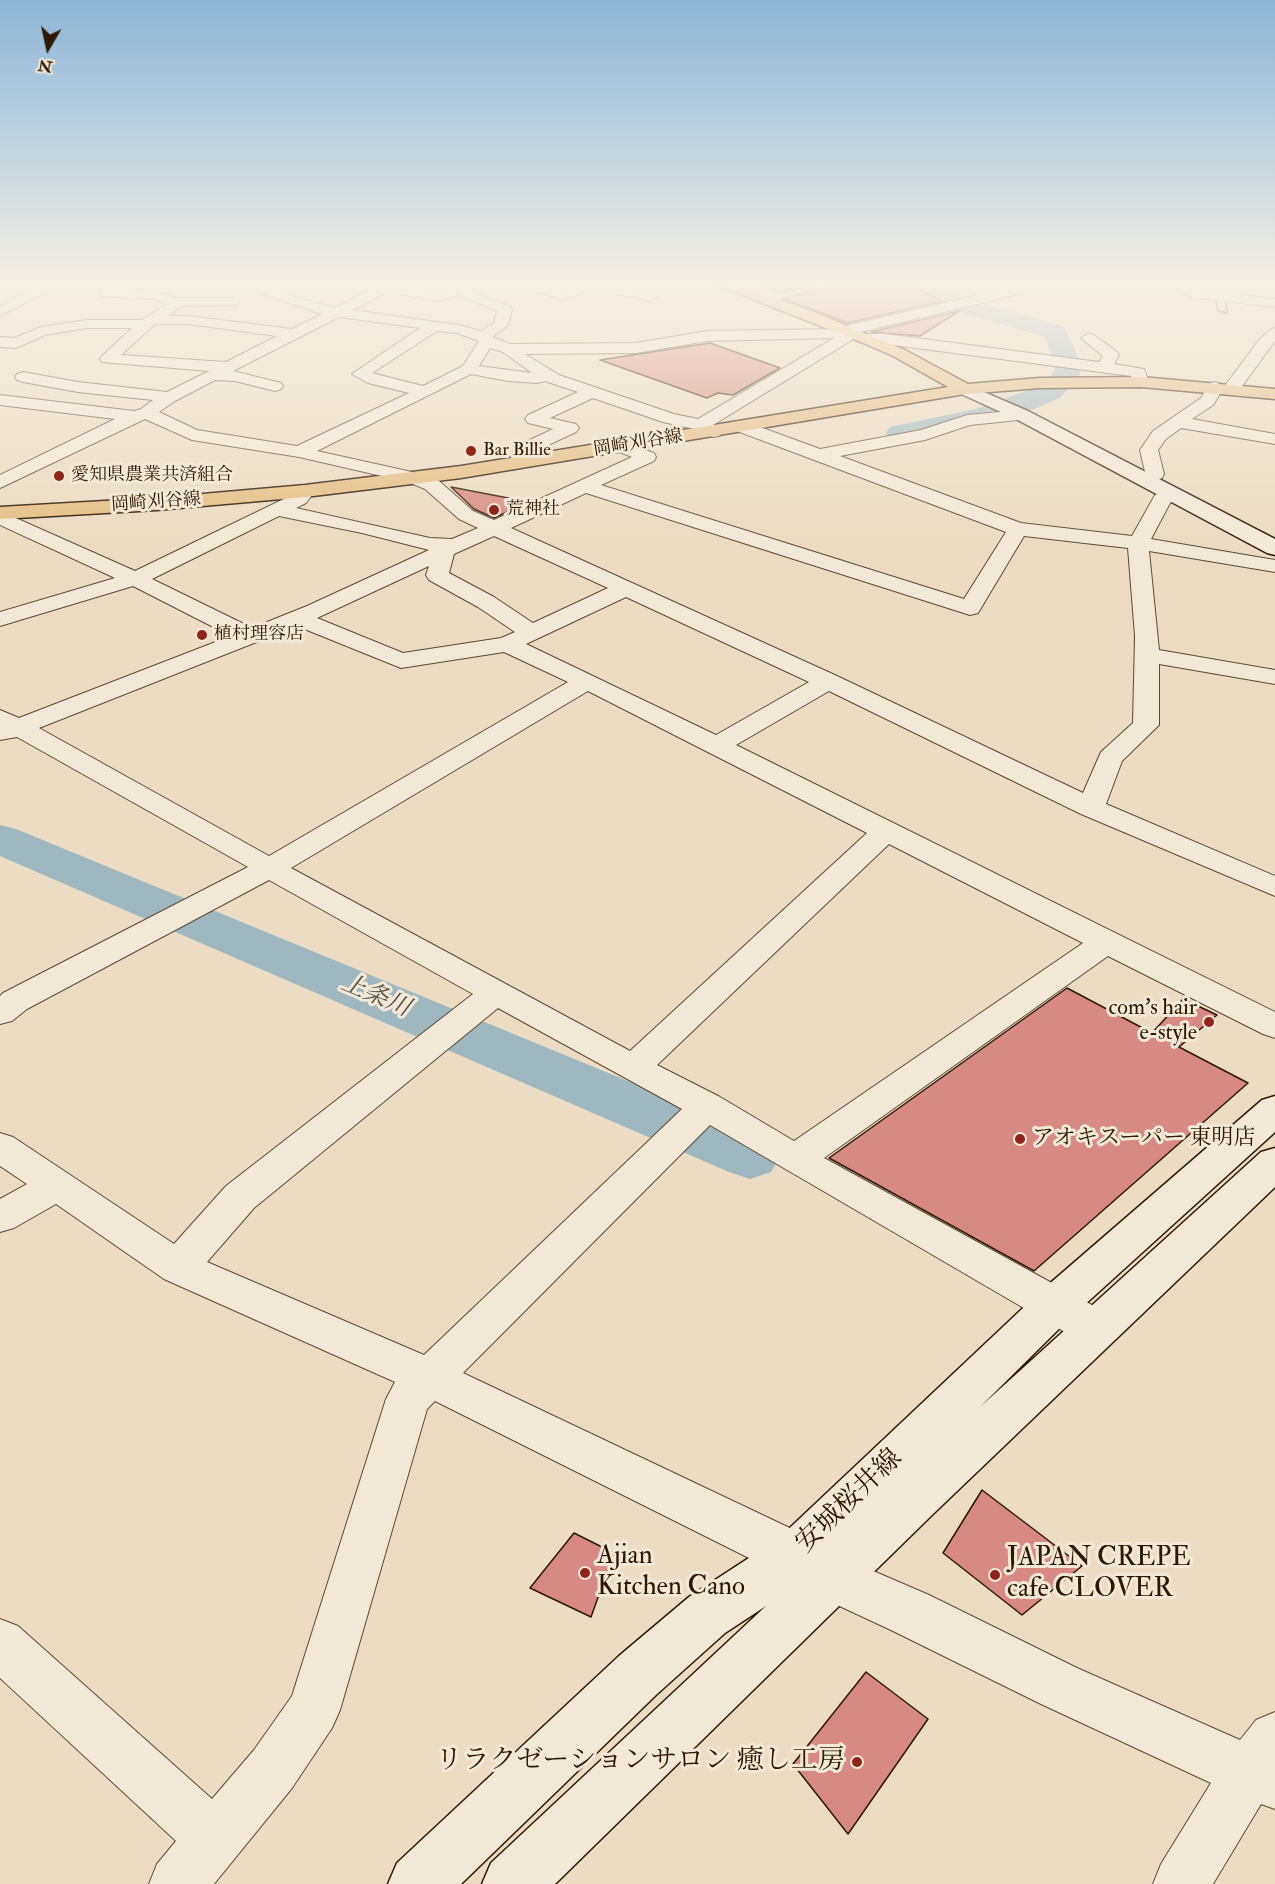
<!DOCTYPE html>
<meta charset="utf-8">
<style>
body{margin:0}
#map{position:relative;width:1275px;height:1884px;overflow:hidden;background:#ebdcc3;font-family:"IM FELL Double Pica",serif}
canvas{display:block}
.north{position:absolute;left:18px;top:18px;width:60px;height:60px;-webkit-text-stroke:4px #f2e8d8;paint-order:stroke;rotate:189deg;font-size:16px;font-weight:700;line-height:24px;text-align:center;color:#2d1901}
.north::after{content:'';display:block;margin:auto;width:21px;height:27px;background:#2d1901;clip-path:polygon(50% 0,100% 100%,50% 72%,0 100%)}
</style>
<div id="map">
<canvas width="1275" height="1884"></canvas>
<div class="north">N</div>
</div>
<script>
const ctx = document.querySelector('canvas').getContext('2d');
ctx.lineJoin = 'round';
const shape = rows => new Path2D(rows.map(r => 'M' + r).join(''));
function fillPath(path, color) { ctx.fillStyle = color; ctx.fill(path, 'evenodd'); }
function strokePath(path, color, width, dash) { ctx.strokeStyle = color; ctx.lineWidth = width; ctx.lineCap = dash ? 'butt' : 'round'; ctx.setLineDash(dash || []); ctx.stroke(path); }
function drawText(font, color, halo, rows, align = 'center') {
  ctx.font = font + ' "IM FELL Double Pica","Noto Serif JP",serif'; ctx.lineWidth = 6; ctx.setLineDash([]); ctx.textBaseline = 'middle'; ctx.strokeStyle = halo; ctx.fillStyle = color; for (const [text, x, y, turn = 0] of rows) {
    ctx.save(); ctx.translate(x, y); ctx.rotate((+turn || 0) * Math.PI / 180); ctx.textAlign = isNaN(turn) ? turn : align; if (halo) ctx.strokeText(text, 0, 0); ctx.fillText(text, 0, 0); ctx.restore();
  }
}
const river = shape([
 [904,284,933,284,959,297,1065,327,1081,365,1080,374,1060,398,1034,409,981,424,900,442,890,439,886,433,890,427,976,409,1040,386,1054,372,1055,365,1045,337,943,307,907,289,904,284],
 [0,825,16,829,771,1140,780,1156,771,1172,750,1179,729,1172,0,856,0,825]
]);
const building = shape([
 [767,284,812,284,780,293,767,288,767,284],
 [839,284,909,284,943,301,848,323,785,299,839,284],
 [959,311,920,336,871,332,959,311],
 [710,343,780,368,733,395,718,393,707,398,600,360,710,343],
 [451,487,529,502,494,518,474,509,451,487],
 [1067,988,1152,1033,1183,999,1217,1015,1179,1047,1248,1083,1034,1271,829,1158,1067,988],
 [982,1490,1082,1566,1022,1615,943,1553,982,1490],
 [574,1533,614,1553,591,1617,530,1588,574,1533],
 [866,1672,928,1719,848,1834,793,1764,866,1672]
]);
const lane = shape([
 [823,284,837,284,765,302,761,300,823,284],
 [1220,295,1224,297,1226,312,1219,310,1216,297,1220,295]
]);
const street = shape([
 [43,284,61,284,0,316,0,306,43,284],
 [107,284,122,284,118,289,155,291,177,298,232,298,237,299,239,302,237,305,182,306,168,316,188,316,292,329,322,314,259,293,252,284,267,284,297,298,335,308,372,289,367,288,365,284,400,284,435,293,447,289,440,284,459,284,491,300,510,306,512,309,508,325,492,337,510,344,636,343,707,331,833,329,1025,284,1052,284,1045,288,856,333,852,340,713,425,722,432,719,436,713,437,694,429,663,422,593,398,550,418,576,424,579,428,576,432,529,454,525,467,511,467,509,463,515,447,553,429,528,423,525,419,528,415,578,392,545,381,537,383,508,381,471,374,317,451,421,474,439,481,473,511,494,520,632,457,617,451,614,447,617,443,623,442,654,453,656,457,654,461,601,485,964,599,1006,532,737,431,734,427,737,423,749,423,820,449,921,430,967,415,1022,410,1028,411,1031,415,1028,419,970,425,925,440,840,456,1021,523,1132,536,1155,495,1171,488,1178,490,1181,494,1170,503,1151,539,1275,560,1275,572,1149,551,1159,650,1275,670,1275,684,1159,664,1159,725,1122,761,1106,804,1275,876,1275,896,1081,814,829,691,736,745,1275,1012,1275,1038,1263,1034,1108,956,824,1158,1112,1316,1118,1329,1112,1342,1097,1347,1082,1342,710,1125,463,1373,813,1539,850,1561,929,1595,1077,1668,1240,1740,1256,1720,1275,1712,1275,1809,1261,1804,1213,1884,1153,1884,1161,1864,1211,1783,1041,1704,893,1631,816,1595,779,1573,435,1401,427,1409,340,1710,332,1728,292,1788,214,1884,149,1884,157,1864,176,1841,0,1678,0,1619,18,1626,212,1799,254,1750,292,1696,386,1399,395,1382,164,1279,56,1204,14,1228,0,1232,0,1199,27,1184,0,1166,0,1133,13,1137,174,1244,226,1186,473,994,269,880,27,1009,12,1021,0,1024,0,996,3,993,248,867,17,737,0,740,0,710,19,718,231,636,133,586,0,626,0,612,115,578,0,525,0,511,135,571,292,495,298,487,305,485,312,487,315,491,306,503,296,508,430,538,452,539,478,528,459,519,425,489,408,482,299,457,192,440,145,419,0,488,0,475,115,419,0,405,0,395,134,411,141,409,153,400,78,392,23,382,17,380,15,377,17,374,23,372,78,382,167,392,209,371,102,362,100,359,102,356,132,328,87,328,45,335,16,348,0,347,0,337,14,338,41,327,87,320,142,320,167,304,154,299,101,296,99,293,107,284],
 [388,292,436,301,458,295,497,311,494,323,481,331,458,325,352,310,388,292],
 [339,317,420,328,352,374,368,383,409,393,297,446,197,430,159,412,175,401,215,380,235,381,275,391,281,389,283,386,281,383,233,371,339,317],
 [155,324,188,324,277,336,226,362,121,355,155,324],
 [437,331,457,333,479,341,463,366,423,386,372,373,437,331],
 [834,338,698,419,674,414,559,375,525,354,636,353,707,341,834,338],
 [490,348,503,352,532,373,479,366,490,348],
 [586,493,970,615,978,613,981,608,1024,536,1128,548,1135,636,1133,723,1101,752,1083,793,837,676,511,528,586,493],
 [279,516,362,533,429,550,307,606,252,628,152,579,279,516],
 [494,536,608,588,533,623,494,597,449,573,454,554,494,536],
 [429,566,426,575,429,580,478,607,515,632,501,638,403,653,317,618,429,566],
 [626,597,809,682,716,735,526,644,626,597],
 [297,626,401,668,504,652,568,682,269,856,39,728,297,626],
 [588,691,867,833,630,1051,291,868,588,691],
 [889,844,1083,943,794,1141,720,1097,657,1065,889,844],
 [498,1008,682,1109,424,1355,207,1262,254,1208,498,1008],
 [518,284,540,284,561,291,580,284,611,284,655,294,657,297,650,301,594,289,561,300,518,284],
 [730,284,751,284,780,295,782,298,780,301,770,301,730,284],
 [1164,284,1184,284,1197,290,1275,299,1275,307,1194,298,1164,284],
 [1275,328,1275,341,1237,393,1231,394,1223,389,1213,405,1192,419,1275,434,1275,444,1181,428,1166,439,1158,450,1164,474,1162,478,1144,485,1137,483,1135,479,1145,472,1140,450,1153,431,1201,398,1210,383,1216,382,1224,387,1259,340,1270,330,1275,328],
 [1089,333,1094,335,1117,352,1119,355,1114,364,1144,369,1149,382,1147,385,1135,385,1131,376,885,344,867,344,859,339,867,334,885,334,1099,362,1103,356,1081,338,1089,333]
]);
const secondary = shape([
 [965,384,1028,411,1275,539,1275,555,1267,553,1016,419,959,393,956,389,959,385,965,384],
 [1275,1096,1275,1132,1070,1318,980,1407,1261,1152,1275,1148,1275,1187,933,1514,555,1884,482,1884,491,1863,766,1606,725,1633,657,1694,461,1884,388,1884,397,1863,619,1656,689,1597,778,1539,1040,1292,1262,1100,1275,1096]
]);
const primary = shape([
 [714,284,736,284,814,312,905,350,968,384,1040,378,1141,377,1275,389,1275,399,1141,387,1040,388,965,394,461,478,305,497,157,510,0,519,0,507,157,498,305,485,461,466,948,387,893,356,861,342,714,284]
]);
const markers = [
 [471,451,6,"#8f2418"],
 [59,476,6,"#8f2418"],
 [494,510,6,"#8f2418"],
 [202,635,6,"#8f2418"],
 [1209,1022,6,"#8f2418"],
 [1020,1139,6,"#8f2418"],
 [585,1573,6,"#8f2418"],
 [995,1575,6,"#8f2418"],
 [857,1762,6,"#8f2418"]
];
const farStreetnames = [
 ["岡崎刈谷線",638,444,-9],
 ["岡崎刈谷線",156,503,-4]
];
const farPoinames = [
 ["Bar Billie",483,451],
 ["愛知県農業共済組合",71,476],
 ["荒神社",506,510],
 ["植村理容店",214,635]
];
const poiNames = [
 ["com's hair",1197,1009],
 ["e-style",1197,1034],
 ["アオキスーパー 東明店",1032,1139,"left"]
];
const waterNames = [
 ["上条川",375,997,23]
];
const nearStreetnames = [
 ["安城桜井線",850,1502,-44]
];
const nearPoinames = [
 ["Ajian",597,1557],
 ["Kitchen Cano",597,1588],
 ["JAPAN CREPE",1007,1559],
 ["cafe CLOVER",1007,1590],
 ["リラクゼーションサロン 癒し工房",845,1762,"right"]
];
fillPath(river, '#9fb8c0');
fillPath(building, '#d78a83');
strokePath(building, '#2d1901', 1.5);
strokePath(lane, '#5c4a32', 4);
strokePath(street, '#5c4a32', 2);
strokePath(secondary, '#2d1901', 3);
strokePath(primary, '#2d1901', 3);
fillPath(lane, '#f2e8d8');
fillPath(street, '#f2e8d8');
fillPath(secondary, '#f2e8d8');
fillPath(primary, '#e6be82');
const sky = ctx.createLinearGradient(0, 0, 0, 548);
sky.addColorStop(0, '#8bb6d8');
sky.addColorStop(0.52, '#f6efe4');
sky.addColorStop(1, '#f6efe400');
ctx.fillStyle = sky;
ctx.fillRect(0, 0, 1275, 548);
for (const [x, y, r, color] of markers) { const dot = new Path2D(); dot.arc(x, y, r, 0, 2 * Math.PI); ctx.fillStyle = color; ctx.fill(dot); strokePath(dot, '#f2e8d8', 2); }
drawText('18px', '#2d1901', '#f2e8d8', farStreetnames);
drawText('18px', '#2d1901', '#f2e8d8', farPoinames, 'left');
drawText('22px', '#2d1901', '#f2e8d8', poiNames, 'right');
drawText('italic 24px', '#555144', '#f2e8d8', waterNames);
drawText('27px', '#2d1901', '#f2e8d8', nearStreetnames);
drawText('27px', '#2d1901', '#f2e8d8', nearPoinames, 'left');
</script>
